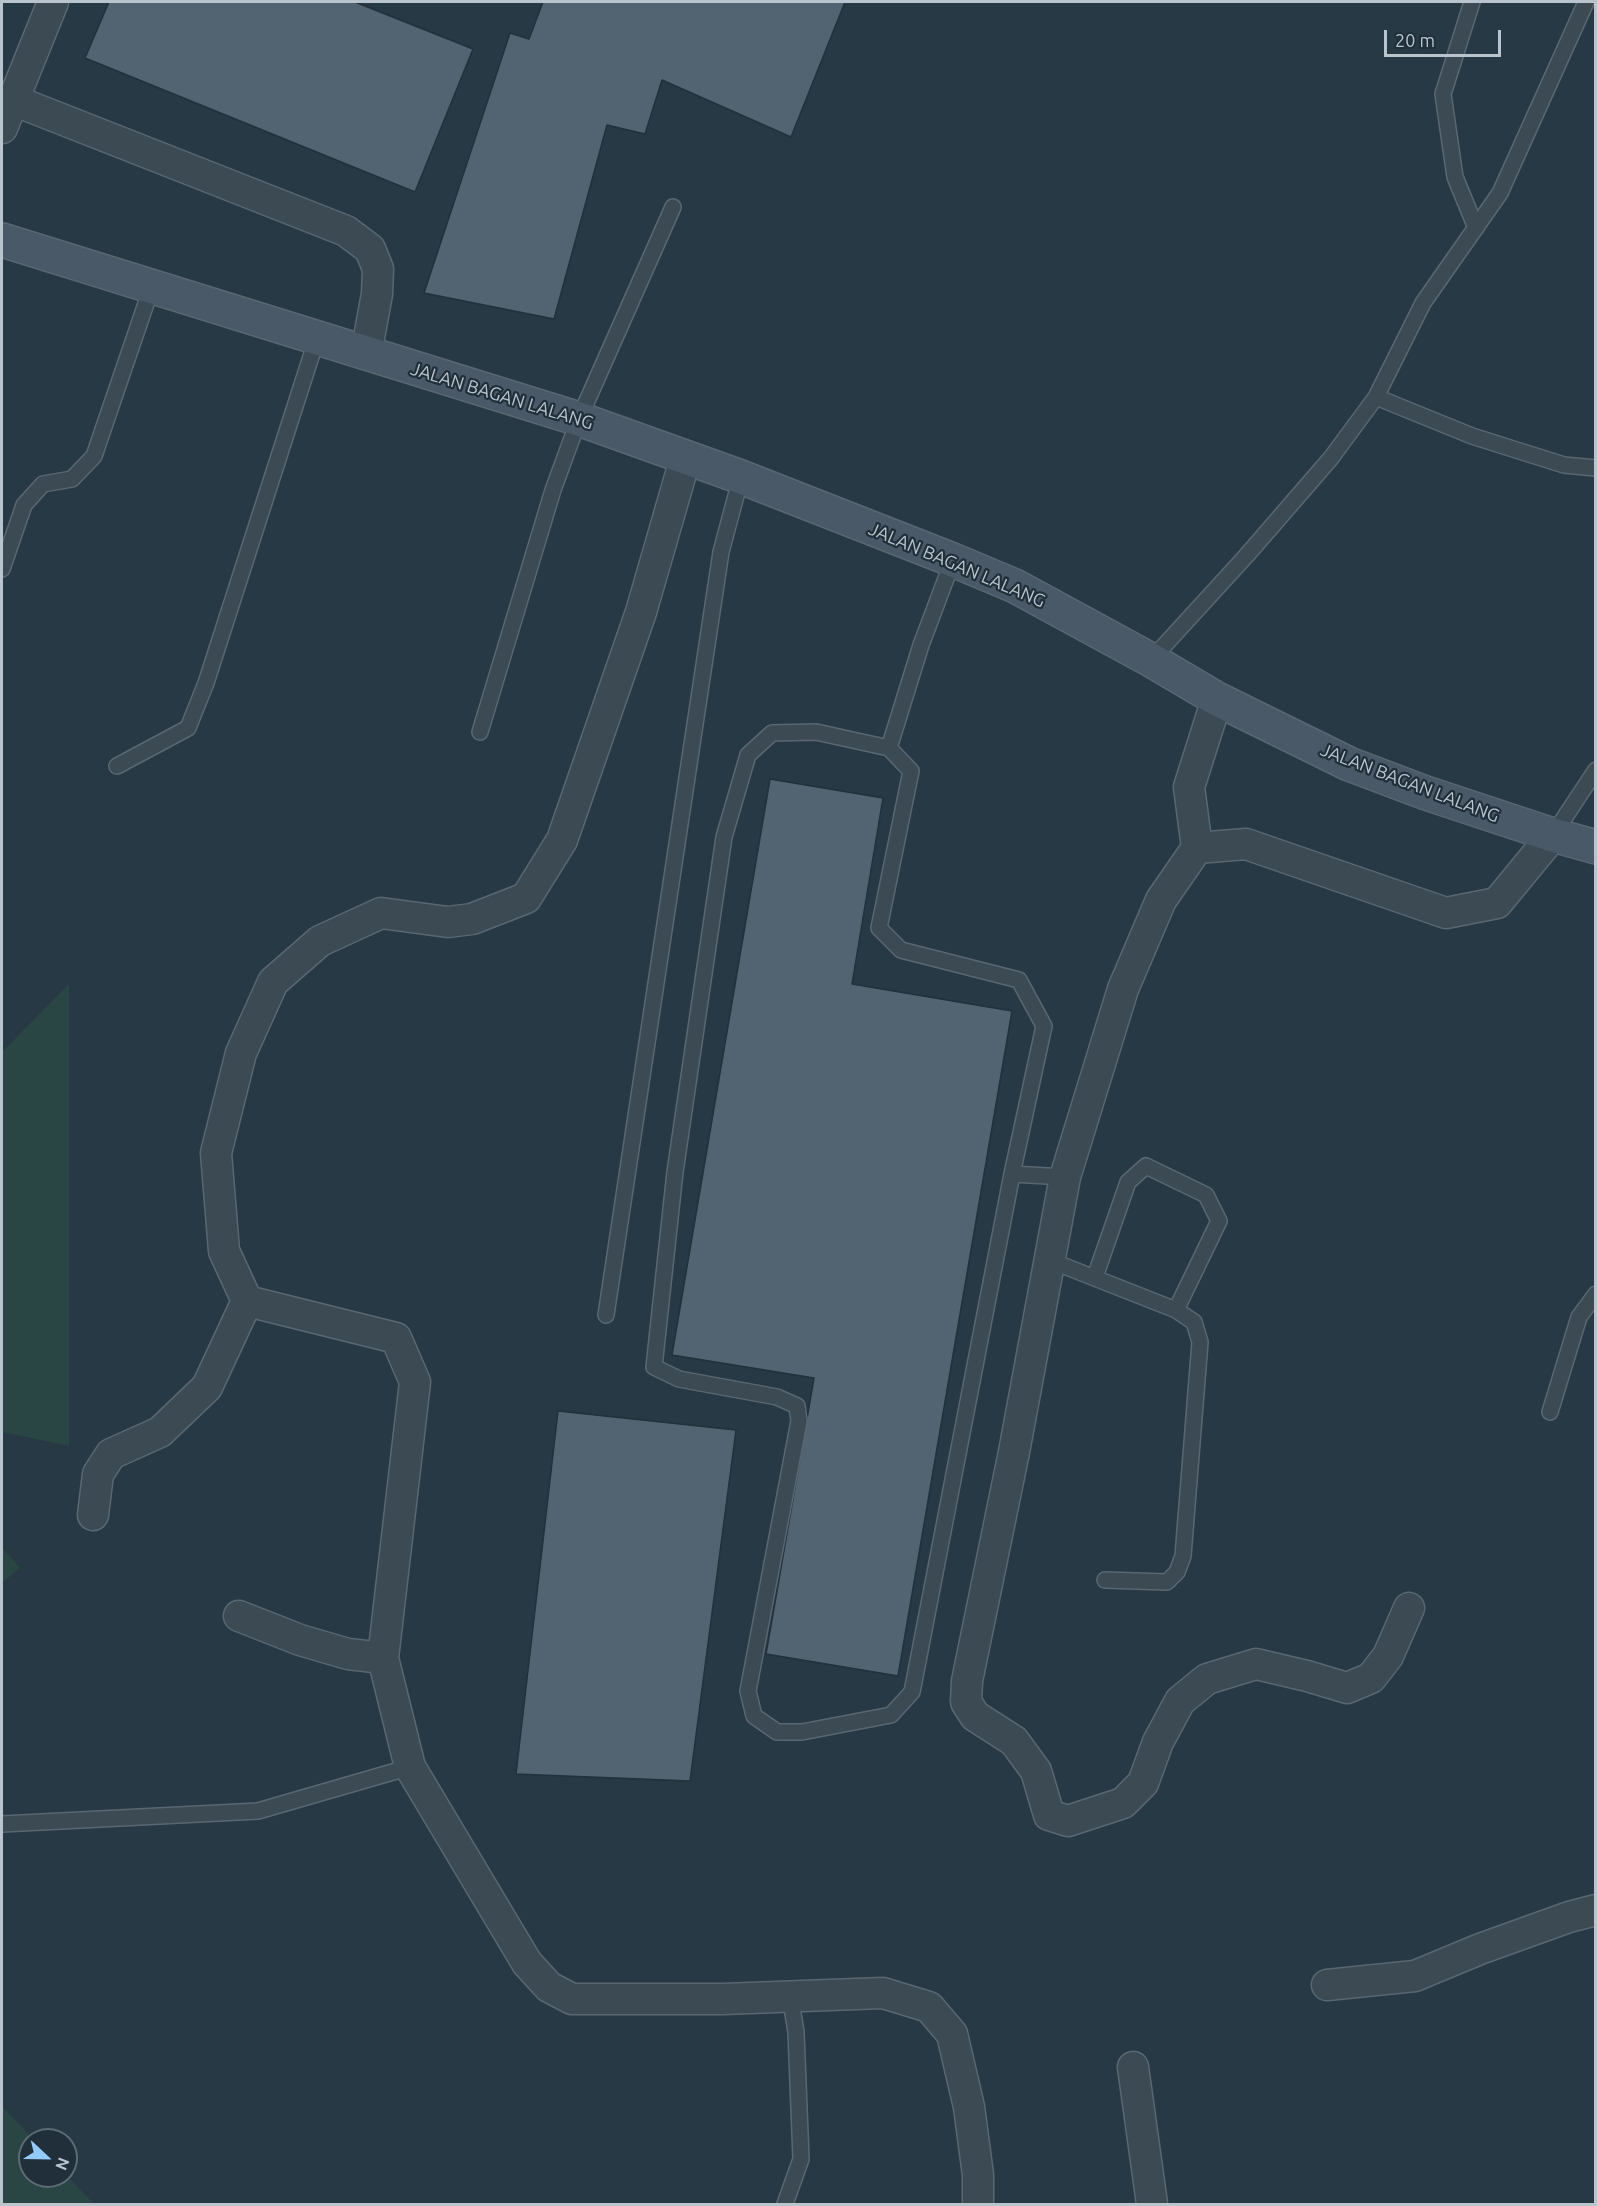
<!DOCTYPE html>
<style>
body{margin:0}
#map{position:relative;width:1597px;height:2206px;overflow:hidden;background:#273944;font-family:Ubuntu,sans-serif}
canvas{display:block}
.frame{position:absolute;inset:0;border:3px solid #b9c4cd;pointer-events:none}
.north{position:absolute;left:18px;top:2128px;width:60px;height:60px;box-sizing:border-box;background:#202f39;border:2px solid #5d6b74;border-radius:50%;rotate:112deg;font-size:16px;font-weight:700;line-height:24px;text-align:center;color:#b9c4cd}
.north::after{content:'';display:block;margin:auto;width:21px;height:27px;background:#92cbf9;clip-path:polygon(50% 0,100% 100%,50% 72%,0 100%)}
.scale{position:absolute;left:1384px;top:30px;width:117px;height:27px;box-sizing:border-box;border:3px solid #b9c4cd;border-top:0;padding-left:8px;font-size:18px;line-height:21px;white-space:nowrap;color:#b9c4cd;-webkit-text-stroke:4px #202f39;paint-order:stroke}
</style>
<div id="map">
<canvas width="1597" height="2206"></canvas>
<div class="frame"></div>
<div class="north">N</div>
<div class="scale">20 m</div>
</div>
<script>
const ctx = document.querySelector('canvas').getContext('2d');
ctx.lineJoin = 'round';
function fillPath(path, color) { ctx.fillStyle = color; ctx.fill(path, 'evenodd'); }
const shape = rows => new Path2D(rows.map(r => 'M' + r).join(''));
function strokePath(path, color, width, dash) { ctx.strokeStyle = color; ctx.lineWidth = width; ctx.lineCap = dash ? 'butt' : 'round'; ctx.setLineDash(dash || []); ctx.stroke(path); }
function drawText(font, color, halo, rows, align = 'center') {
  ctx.font = font + ' Ubuntu,sans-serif'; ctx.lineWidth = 4.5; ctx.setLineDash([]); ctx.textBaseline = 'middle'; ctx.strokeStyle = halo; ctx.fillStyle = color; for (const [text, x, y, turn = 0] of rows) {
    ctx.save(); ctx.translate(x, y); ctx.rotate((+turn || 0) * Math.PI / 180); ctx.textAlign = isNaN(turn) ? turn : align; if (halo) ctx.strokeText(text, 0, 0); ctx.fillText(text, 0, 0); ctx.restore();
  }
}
const green = shape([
 [69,984,69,1446,2,1432,2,1052],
 [2,1547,20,1568,2,1583],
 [2,2106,34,2140,30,2140,30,2176,66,2175,94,2204,2,2204]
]);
const building = shape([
 [109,2,355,2,473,49,415,192,85,58,109,2],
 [543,2,845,2,791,137,662,80,645,134,607,125,554,319,424,293,510,33,529,39,543,2],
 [770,779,883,798,852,984,1012,1011,898,1676,766,1654,814,1378,672,1355,770,779],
 [558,1411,736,1430,690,1781,516,1774,558,1411]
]);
const service = shape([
 [1472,2,1443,94,1455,177,1476,228],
 [1376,397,1472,436,1564,465,1596,468],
 [2,569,24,505,43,484,72,479,94,456,152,286],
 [1151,660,1247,555,1331,458,1376,397,1423,303,1500,193,1586,2],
 [480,732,553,490,579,419,673,207],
 [889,748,921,645,953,560],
 [117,766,188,728,206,683,317,338],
 [1553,835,1596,770],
 [1012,1174,1044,1026,1019,980,901,950,879,928,911,771,889,748,816,732,772,733,748,755,724,837,675,1172,654,1367,679,1379,777,1397,797,1406,799,1421,748,1691,754,1716,777,1732,802,1732,891,1715,912,1692,1012,1174,1065,1177],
 [1049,1260,1176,1310,1194,1322,1200,1342,1183,1556,1177,1572,1167,1582,1105,1580],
 [1095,1277,1128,1182,1146,1166,1206,1195,1219,1221,1176,1310],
 [606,1315,721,552,741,477],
 [1550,1412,1579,1317,1596,1294],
 [2,1824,258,1811,410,1767],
 [785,2204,801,2159,796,2032,790,1995]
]);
const minor = shape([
 [13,100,346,231,370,249,378,269,377,294,366,354],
 [2,128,53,2],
 [686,456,641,612,562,840,526,898,472,919,448,922,381,913,320,941,273,982,241,1053,216,1153,224,1251,247,1301,396,1338,415,1382,383,1658,410,1767,527,1963,549,1987,572,1999,723,1999,883,1993,929,2007,952,2034,969,2107,978,2175,978,2204],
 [1217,699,1189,787,1197,848,1161,900,1123,989,1065,1177,1014,1452,967,1681,966,1702,975,1716,1014,1741,1036,1771,1049,1815,1068,1821,1123,1803,1143,1783,1158,1742,1180,1701,1207,1679,1256,1664,1307,1676,1347,1688,1371,1678,1388,1656,1409,1608],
 [1197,848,1246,844,1446,913,1497,903,1553,835],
 [93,1515,98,1474,111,1454,160,1432,207,1387,247,1301],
 [239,1616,300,1640,348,1654,383,1658],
 [1327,1985,1415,1976,1480,1949,1569,1917,1596,1910],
 [1133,2067,1152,2204]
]);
const secondary = shape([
 [2,240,579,419,741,477,953,560,1015,586,1151,660,1217,699,1349,764,1426,793,1553,835,1596,847]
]);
const streetNames = [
 ["JALAN BAGAN LALANG",502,396,17],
 ["JALAN BAGAN LALANG",957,565,23],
 ["JALAN BAGAN LALANG",1410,783,21]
];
fillPath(green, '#294544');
fillPath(building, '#526471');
strokePath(building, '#22313b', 1.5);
strokePath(service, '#5a6771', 18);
strokePath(minor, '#5a6771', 33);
strokePath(secondary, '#5a6771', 36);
strokePath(service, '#3c4a54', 15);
strokePath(minor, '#3c4a54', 30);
strokePath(secondary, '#4a5967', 33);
drawText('18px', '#b9c4cd', '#202f39', streetNames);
</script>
